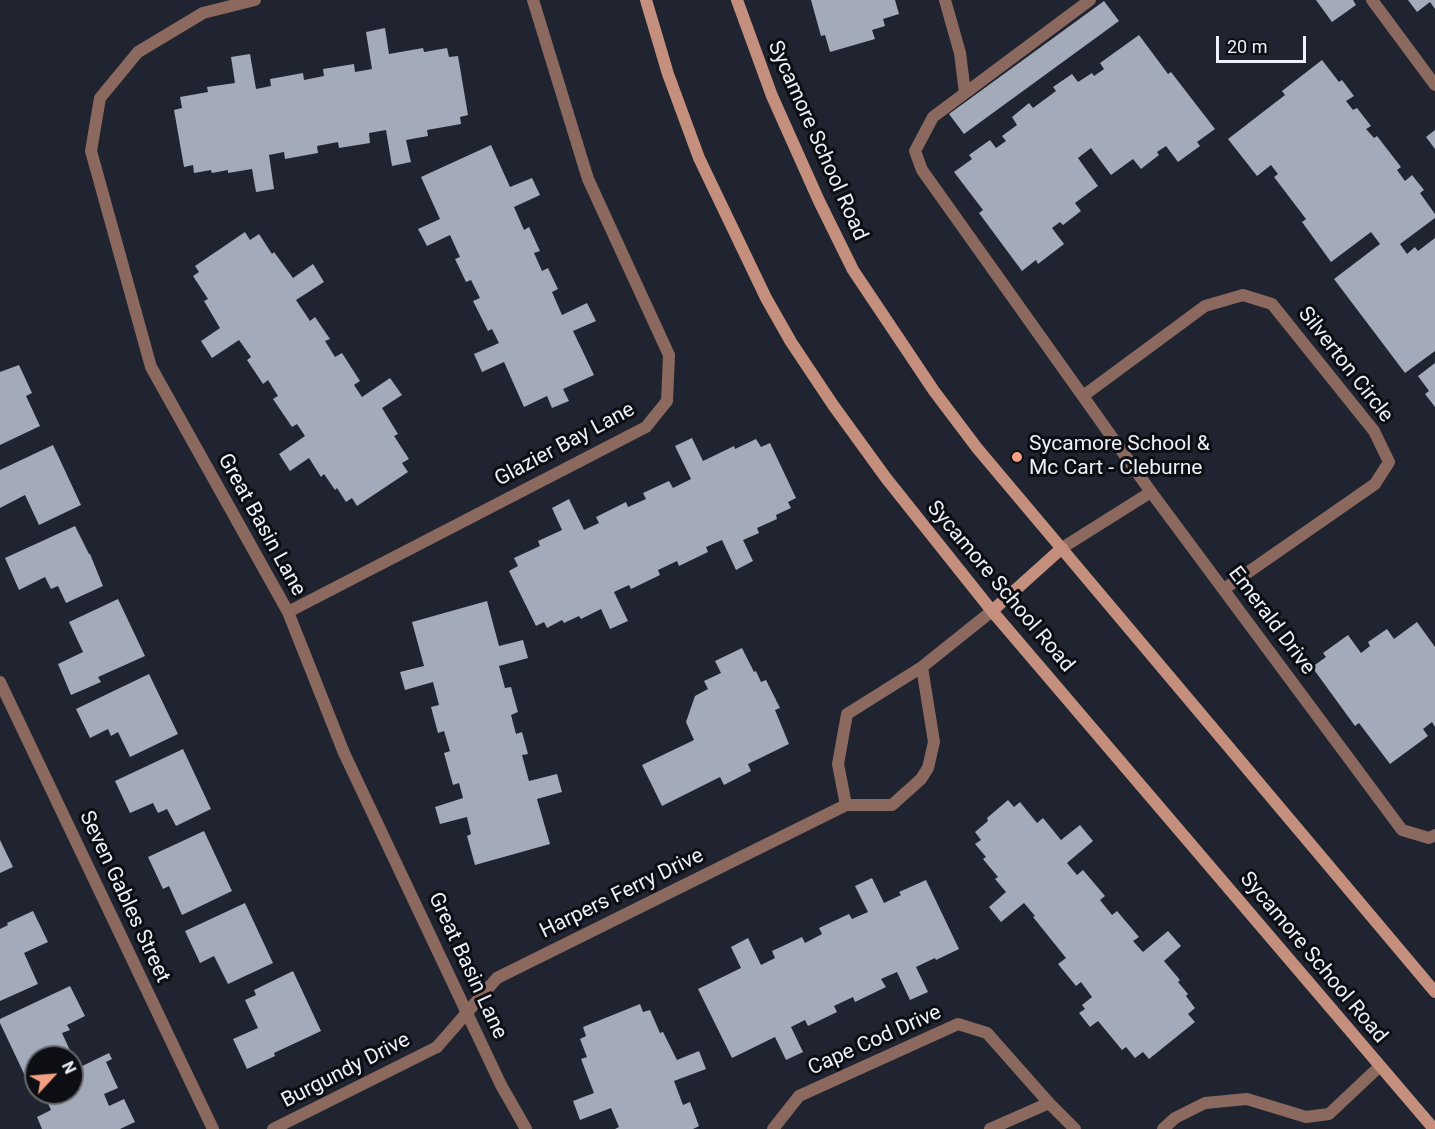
<!DOCTYPE html>
<style>
body{margin:0}
#map{position:relative;width:1435px;height:1129px;overflow:hidden;background:#1f2430;font-family:Roboto,sans-serif}
canvas{display:block}
.north{position:absolute;left:24px;top:1045px;width:60px;height:60px;box-sizing:border-box;background:#0c0e13;border:2px solid #66696f;border-radius:50%;rotate:64deg;font-size:16px;font-weight:700;line-height:24px;text-align:center;color:#edf1f9}
.north::after{content:'';display:block;margin:auto;width:21px;height:27px;background:#f39f83;clip-path:polygon(50% 0,100% 100%,50% 72%,0 100%)}
.scale{position:absolute;left:1216px;top:36px;width:90px;height:27px;box-sizing:border-box;border:3px solid #edf1f9;border-top:0;padding-left:8px;font-size:18px;line-height:21px;white-space:nowrap;color:#edf1f9;-webkit-text-stroke:4px #0c0e13;paint-order:stroke}
</style>
<div id="map">
<canvas width="1435" height="1129"></canvas>
<div class="north">N</div>
<div class="scale">20 m</div>
</div>
<script>
const ctx = document.querySelector('canvas').getContext('2d');
ctx.lineJoin = 'round';
function fillPath(path, color) { ctx.fillStyle = color; ctx.fill(path, 'evenodd'); }
const shape = rows => new Path2D(rows.map(r => 'M' + r).join(''));
function strokePath(path, color, width, dash) { ctx.strokeStyle = color; ctx.lineWidth = width; ctx.lineCap = dash ? 'butt' : 'round'; ctx.setLineDash(dash || []); ctx.stroke(path); }
function drawText(font, color, halo, rows, align = 'center') {
  ctx.font = font + ' Roboto,sans-serif'; ctx.lineWidth = 6; ctx.setLineDash([]); ctx.textBaseline = 'middle'; ctx.strokeStyle = halo; ctx.fillStyle = color; for (const [text, x, y, turn = 0] of rows) {
    ctx.save(); ctx.translate(x, y); ctx.rotate((+turn || 0) * Math.PI / 180); ctx.textAlign = isNaN(turn) ? turn : align; if (halo) ctx.strokeText(text, 0, 0); ctx.fillText(text, 0, 0); ctx.restore();
  }
}
const building = shape([
 [811,0,895,0,899,14,883,19,885,26,872,30,875,39,830,52,825,35,821,36],
 [1316,0,1353,0,1356,5,1332,22],
 [1408,0,1435,0,1435,9,1430,2,1417,12],
 [1104,1,1119,21,964,134,949,114],
 [385,28,389,54,423,48,424,52,447,48,449,57,458,56,468,115,460,117,461,124,427,130,428,136,406,140,411,162,392,166,386,130,369,133,370,143,339,148,338,142,317,146,318,153,285,159,284,152,269,155,274,189,256,192,252,169,228,173,228,170,212,173,211,170,194,173,193,165,184,167,174,110,182,108,180,97,208,92,207,87,235,83,231,57,250,54,256,89,271,86,270,79,303,73,304,80,324,76,323,69,354,64,355,72,372,69,366,32],
 [1139,35,1168,74,1171,72,1215,129,1197,142,1200,146,1178,162,1166,146,1157,152,1159,155,1141,169,1133,159,1111,175,1091,148,1078,158,1098,186,1075,203,1081,211,1063,225,1060,222,1052,228,1064,244,1038,264,1036,260,1022,271,979,213,983,210,954,172,972,159,969,155,990,140,996,148,1006,141,1002,136,1017,125,1012,117,1029,103,1033,108,1056,91,1053,87,1072,74,1078,82,1092,73,1094,76,1104,69,1100,63],
 [1322,60,1339,82,1342,80,1354,96,1346,101,1353,110,1357,108,1371,126,1366,129,1374,138,1377,136,1401,167,1397,170,1405,181,1412,175,1424,190,1420,193,1435,214,1435,218,1400,244,1407,254,1415,247,1418,251,1435,238,1435,351,1405,373,1334,279,1380,244,1371,232,1331,262,1302,222,1306,219,1274,177,1278,174,1271,165,1257,176,1228,139,1285,95,1282,91],
 [1435,130,1435,149,1426,137],
 [491,145,510,187,532,178,540,195,514,207,524,230,529,227,540,251,534,253,542,271,548,268,558,289,552,292,562,315,587,303,596,321,573,331,594,375,563,389,569,401,552,408,547,396,524,407,504,362,482,372,474,354,499,343,492,329,488,331,473,301,480,298,471,280,466,282,455,259,460,257,450,235,427,246,418,229,440,219,421,177],
 [245,232,250,240,259,234,272,254,274,252,293,278,313,264,324,282,296,300,310,321,315,317,330,339,325,341,335,357,342,353,360,381,354,385,362,397,390,378,402,395,382,408,398,434,394,436,409,459,402,463,408,472,357,506,352,498,346,502,337,488,335,490,324,474,321,477,309,458,290,471,279,454,305,436,297,424,292,427,273,399,278,396,268,380,263,384,247,360,251,357,239,340,212,358,201,341,220,328,204,301,208,299,193,276,199,272,195,266],
 [1435,363,1435,407,1425,394,1429,391,1418,376],
 [19,365,32,393,26,396,40,426,0,445,0,372],
 [692,438,703,461,734,446,735,449,756,439,761,447,770,443,796,498,788,502,791,508,776,515,777,519,757,528,759,533,743,540,753,561,736,570,722,540,706,547,708,552,679,566,677,561,658,570,660,575,631,589,629,585,614,592,628,621,610,629,601,609,581,619,579,616,564,623,562,620,547,628,544,622,536,626,509,571,518,566,514,558,540,546,538,541,562,530,552,508,569,499,584,530,599,523,596,517,626,502,628,507,646,499,643,493,669,481,673,488,691,479,675,446],
 [53,445,81,505,39,525,25,495,0,508,0,470],
 [75,526,89,554,90,554,103,586,66,603,58,586,51,589,45,577,19,590,5,558],
 [118,599,145,656,98,677,101,682,71,695,58,664,83,652,69,622],
 [487,601,499,646,523,640,528,658,499,666,505,688,511,687,518,712,511,715,516,734,522,732,528,754,522,755,529,781,557,774,562,792,537,799,550,844,475,865,467,836,471,834,467,817,440,824,435,807,463,798,459,783,453,785,444,753,450,751,444,731,438,733,431,707,439,705,433,682,405,690,400,672,424,666,412,622],
 [1417,622,1435,647,1435,727,1432,722,1423,729,1428,736,1390,764,1359,723,1355,726,1312,667,1326,657,1323,653,1348,635,1361,653,1370,646,1368,642,1387,629,1394,639],
 [742,648,754,672,756,671,761,682,766,680,780,708,775,710,789,744,748,764,751,771,724,785,720,777,662,806,642,765,694,740,686,722,695,696,708,689,704,681,721,673,715,661],
 [149,674,178,734,130,757,118,732,111,736,108,729,90,738,76,709],
 [183,749,211,809,176,826,167,809,158,813,153,803,130,813,115,781],
 [1008,800,1014,807,1020,802,1037,823,1043,818,1061,840,1080,825,1093,841,1067,863,1077,875,1083,870,1105,896,1100,900,1112,915,1117,911,1139,937,1133,941,1143,952,1168,931,1181,946,1164,961,1180,980,1178,982,1188,994,1186,996,1195,1008,1188,1014,1195,1022,1149,1059,1143,1052,1135,1058,1126,1047,1122,1050,1098,1021,1090,1027,1079,1013,1085,1009,1082,1005,1092,997,1081,982,1076,986,1058,964,1066,958,1033,917,1035,916,1024,903,1001,922,989,907,1006,892,995,879,998,877,983,859,986,857,975,844,981,840,975,832,988,821,987,818],
 [204,831,232,891,182,915,169,886,163,889,148,857],
 [0,840,13,867,0,873],
 [872,878,884,903,901,895,899,892,926,880,959,949,936,960,935,958,916,967,928,992,910,1000,897,972,881,979,886,987,855,1002,853,997,834,1006,837,1012,808,1026,805,1020,791,1027,803,1052,786,1060,775,1037,732,1058,698,989,741,968,731,947,748,938,761,965,775,958,772,951,802,937,805,943,822,934,819,928,849,914,852,919,868,912,855,886],
 [245,903,273,963,228,984,214,956,200,963,185,931],
 [33,911,48,942,24,953,38,984,0,1001,0,929,8,925,7,923],
 [293,971,321,1031,274,1053,275,1056,247,1069,233,1039,258,1028,245,1000,256,995,254,990],
 [70,986,85,1016,67,1025,70,1030,62,1033,73,1057,36,1057,36,1076,27,1080,0,1023,0,1019],
 [640,1004,643,1012,650,1010,660,1033,663,1032,677,1060,699,1051,706,1069,674,1081,683,1105,690,1102,699,1126,693,1129,615,1129,619,1127,611,1108,580,1120,573,1101,594,1093,581,1059,587,1057,580,1039,586,1036,583,1027],
 [109,1053,112,1059,106,1062,118,1088,104,1094,109,1106,124,1099,135,1122,120,1129,42,1129,37,1117,51,1110,43,1093,72,1093,72,1071]
]);
const lane = shape([
 [255,0,203,13,138,52,100,98,91,151,151,367,288,612,344,753,501,1085,526,1129],
 [945,0,960,53,965,93],
 [1090,0,933,117,915,151,922,170,1151,492,1402,830,1429,838,1435,835],
 [1372,0,1435,85],
 [1083,396,1205,306,1243,295,1272,304,1374,431,1389,462,1375,484,1224,589],
 [1062,548,1151,492],
 [288,612,646,427,667,401,669,355,588,179,533,0],
 [846,805,838,764,847,714,922,667,992,611],
 [437,1047,497,978,846,805,892,805,921,779,928,768,934,742,922,667],
 [773,1129,799,1096,958,1024,987,1033,1049,1103,1075,1129],
 [990,1129,1049,1103],
 [1163,1129,1175,1118,1205,1103,1247,1099,1306,1117,1329,1114,1380,1066]
]);
const street = shape([
 [0,682,213,1129],
 [273,1129,437,1047]
]);
const secondary = shape([
 [646,0,668,74,699,158,766,298,791,342,833,405,886,478,992,611,1434,1129],
 [737,0,772,96,819,201,853,270,934,391,977,448,1435,992],
 [992,611,1062,548]
]);
const markers = [
 [1017,457,6,"#f39f83"]
];
const streetNames = [
 ["Sycamore School Road",817,141,66],
 ["Silverton Circle",1345,365,52],
 ["Glazier Bay Lane",565,445,-28],
 ["Great Basin Lane",261,525,61],
 ["Sycamore School Road",1000,587,50],
 ["Emerald Drive",1271,621,53],
 ["Harpers Ferry Drive",622,894,-26],
 ["Seven Gables Street",124,897,65],
 ["Sycamore School Road",1313,958,50],
 ["Great Basin Lane",467,966,65],
 ["Cape Cod Drive",875,1041,-24],
 ["Burgundy Drive",346,1071,-27]
];
const poiNames = [
 ["Sycamore School &",1029,445],
 ["Mc Cart - Cleburne",1029,469]
];
fillPath(building, '#a3aab9');
strokePath(lane, '#8b695e', 12);
strokePath(street, '#8b695e', 12);
strokePath(secondary, '#c58f7d', 12);
for (const [x, y, r, color] of markers) { const dot = new Path2D(); dot.arc(x, y, r, 0, 2 * Math.PI); ctx.fillStyle = color; ctx.fill(dot); strokePath(dot, '#0c0e13', 2); }
drawText('21px', '#edf1f9', '#0c0e13', streetNames);
drawText('21px', '#edf1f9', '#0c0e13', poiNames, 'left');
</script>
